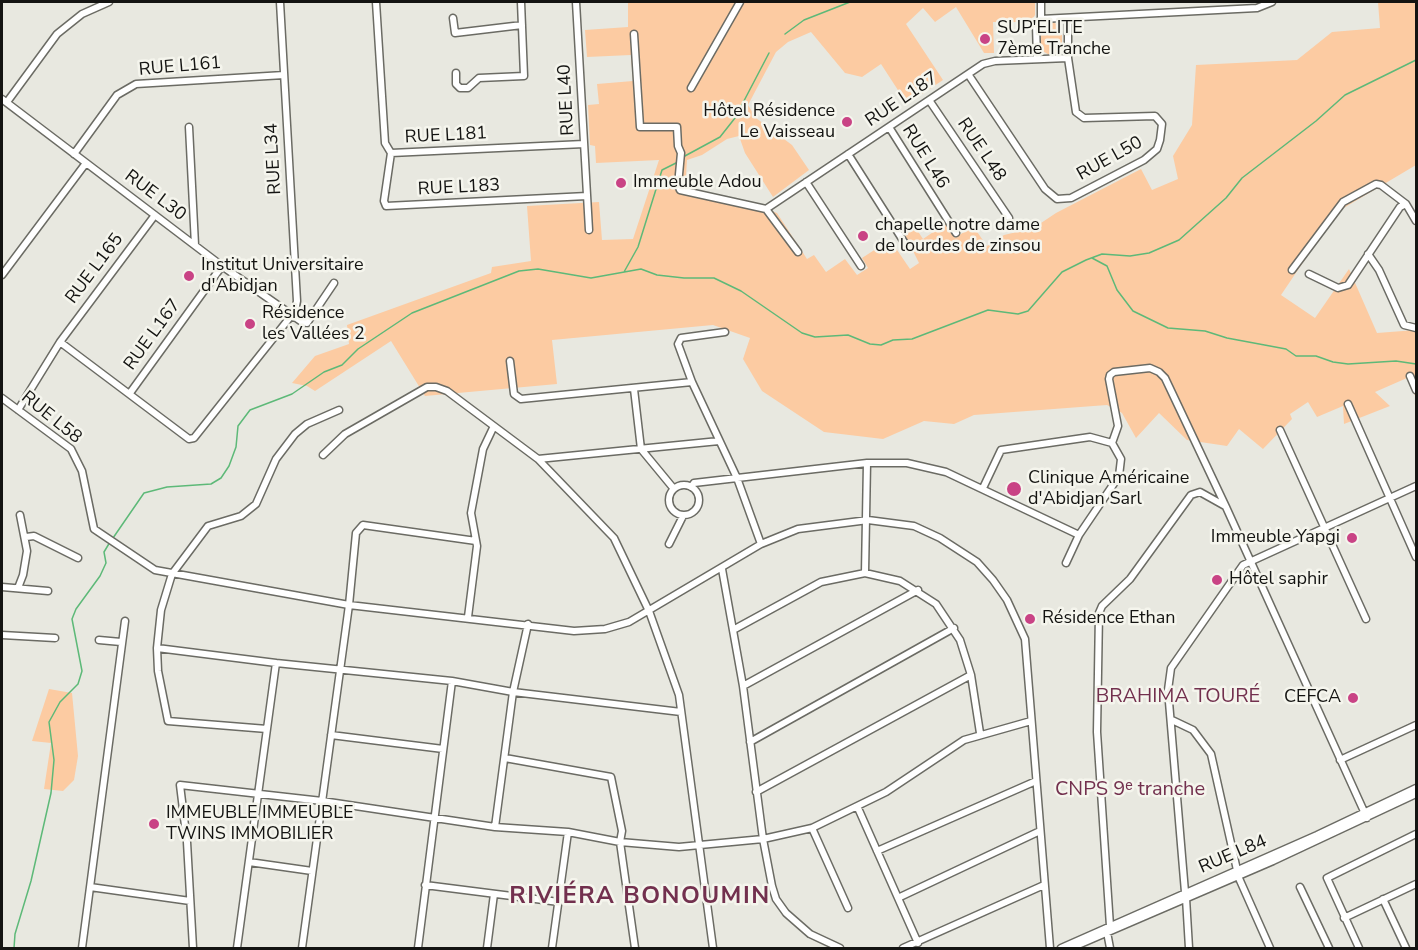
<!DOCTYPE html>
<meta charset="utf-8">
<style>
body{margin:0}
#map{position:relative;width:1418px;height:950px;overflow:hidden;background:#e8e8e0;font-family:"Nunito Sans",sans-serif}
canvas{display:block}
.frame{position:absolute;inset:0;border:3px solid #141412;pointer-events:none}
</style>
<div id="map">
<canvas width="1418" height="950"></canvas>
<div class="frame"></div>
</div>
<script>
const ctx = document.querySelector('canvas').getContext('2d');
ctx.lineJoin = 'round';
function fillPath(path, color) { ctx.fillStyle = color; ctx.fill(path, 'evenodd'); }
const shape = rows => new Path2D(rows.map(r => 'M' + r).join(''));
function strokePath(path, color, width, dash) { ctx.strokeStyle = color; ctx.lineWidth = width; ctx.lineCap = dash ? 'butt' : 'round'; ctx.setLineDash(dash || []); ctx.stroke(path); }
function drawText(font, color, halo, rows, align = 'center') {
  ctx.font = font + ' "Nunito Sans",sans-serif'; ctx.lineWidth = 5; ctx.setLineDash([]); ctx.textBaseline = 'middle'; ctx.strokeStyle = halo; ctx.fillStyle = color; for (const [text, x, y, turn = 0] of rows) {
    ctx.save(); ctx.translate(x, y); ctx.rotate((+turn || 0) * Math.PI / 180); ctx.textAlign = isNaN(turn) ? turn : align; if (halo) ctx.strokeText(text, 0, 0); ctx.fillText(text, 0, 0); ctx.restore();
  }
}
const green = shape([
 [628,2,1035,2,1035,15,1031,22,993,22,994,53,984,53,956,7,935,22,923,8,906,24,943,80,907,104,881,64,862,77,845,73,811,32,788,42,776,52,748,105,756,118,792,145,809,170,773,197,745,153,739,136,727,139,702,155,687,160,685,192,760,207,777,213,807,259,814,255,826,272,845,259,857,275,868,268,862,258,882,245,886,252,895,247,910,269,919,263,903,231,913,224,923,239,945,224,955,238,973,226,987,246,1004,235,1021,231,1032,224,1035,227,1056,213,1141,169,1152,190,1178,179,1173,156,1192,125,1196,65,1297,60,1332,32,1380,28,1378,2,1416,2,1416,165,1337,212,1281,295,1315,318,1349,269,1377,333,1416,330,1416,398,1407,378,1375,392,1390,406,1344,424,1343,406,1317,417,1308,402,1290,414,1292,419,1263,449,1239,429,1227,446,1187,440,1159,413,1136,438,1122,413,1107,405,974,415,954,424,924,421,883,439,824,432,762,391,743,359,750,338,713,325,552,340,557,384,425,396,391,341,315,391,307,386,292,383,315,356,349,344,347,325,491,273,492,267,531,261,527,206,599,202,602,240,633,239,659,160,596,163,595,146,590,145,588,105,599,104,597,84,633,81,631,55,587,57,585,30,628,27],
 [1051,21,1062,27,1062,50,1051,56,1041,50,1041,26],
 [49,689,72,693,78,756,74,780,63,791,44,789,51,743,32,741]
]);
const stream = shape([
 [785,34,804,20,850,2],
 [683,157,720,137,735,118,769,53],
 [1092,258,1107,266,1117,290,1133,311,1168,328,1205,331,1227,338,1286,349,1296,356,1316,356,1333,362,1348,364,1396,361,1416,364],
 [624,272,638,247,662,170,678,162],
 [113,538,144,493,167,487,211,484,221,478,229,466,236,447,238,426,250,410,292,394,324,372,342,365,358,349,412,313,519,271,538,269,591,278,641,269,657,275,684,278,714,278,741,291,802,333,815,337,848,335,870,344,881,345,893,340,912,339,988,310,1018,314,1028,311,1062,272,1086,260,1102,254,1130,256,1149,253,1179,240,1226,198,1242,178,1316,121,1345,95,1416,60],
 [14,948,15,934,31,881,51,793,54,760,49,722,60,702,78,684,82,671,72,619,76,609,100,576,106,563,104,552,110,542]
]);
const minor = shape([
 [376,2,385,143,391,153,584,144],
 [576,2,589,230],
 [453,18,455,33,522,25],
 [1041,19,1257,8,1272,2],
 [634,34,640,127,677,127,678,146,681,153,678,185,680,190,766,209,798,252],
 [1037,59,1036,25,1041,19,1041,2],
 [456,73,456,84,460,88,468,88,479,78,524,76,521,2],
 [968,74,1045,189,1057,199,1071,198,1144,160,1157,149,1160,140,1162,124,1155,116,1084,118,1076,112,1068,58,1068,20],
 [691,88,740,2],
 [2,99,222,266,302,322,307,323,334,283],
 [929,100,1009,218],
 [7,102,57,34,82,14,109,2],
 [189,127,195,245],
 [889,127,956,233],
 [391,153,384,201,386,206,587,196],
 [74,154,117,95,136,84,284,75],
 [848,154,904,242],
 [806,182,861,266],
 [766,209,983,64,995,61,1068,58],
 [1368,254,1379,270,1404,325,1416,328],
 [1292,270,1343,202,1376,184,1381,185,1406,204,1416,221],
 [1309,274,1338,288,1348,285,1400,207,1406,204],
 [2,275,86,163],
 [725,332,681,338,678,344,692,382,737,478,761,544],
 [60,342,189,439,194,438,295,311,297,301,280,2],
 [510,361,514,394,521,399,692,382],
 [1410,376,1416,390],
 [634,389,641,449,674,489],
 [130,393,222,266],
 [2,398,71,449,82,471,94,529,155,570,349,605,574,631,605,629,629,622,761,544,798,529,868,520,914,526,940,538,977,562,993,580,1007,600,1025,639,1050,948],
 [1348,404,1416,557],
 [18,410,60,342,155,215],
 [1280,430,1366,619],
 [1112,443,1118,426,1109,379,1110,375,1114,372,1150,368,1159,372,1165,378,1226,507,1367,818],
 [323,455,345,434,427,387,436,387,447,391,538,459,614,538,649,611,679,695,713,948],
 [538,459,719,441],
 '669 500a15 15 0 1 1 30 0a15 15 0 1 1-30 0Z',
 [691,487,694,483,867,463,907,463,946,472,1079,535],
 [983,488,1001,450,1090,437,1112,443,1121,459,1119,476,1079,535,1066,563],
 [26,537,34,536,78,558],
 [669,544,683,516],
 [722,569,743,686,763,839,772,886,776,899,786,913,810,934,840,948],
 [865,573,867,463],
 [2,587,48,591],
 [18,588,23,575,27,551,20,515],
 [468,617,477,546,471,513,483,449,493,428],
 [733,630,821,582,865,573,900,581,936,604,960,640,971,675,980,733],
 [2,635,55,638],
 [99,640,121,642],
 [157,648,276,663,452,681,513,692,681,712],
 [743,686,918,590],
 [1172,720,1193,730,1211,754,1237,870],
 [267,729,168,721,158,671,157,648,161,610,172,574,208,526,241,516,256,504,276,459,295,434,307,424,339,410],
 [331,735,443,749],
 [750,742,954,628],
 [505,758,611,777,622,831,620,842,635,948],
 [1340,760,1416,725],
 [756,792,971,675],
 [858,808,918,943],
 [495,827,513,692,528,624],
 [812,828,848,908],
 [877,851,1036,781],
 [249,862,312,871],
 [1238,876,1270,948],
 [425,885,559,902],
 [90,887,190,901],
 [1300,887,1329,948],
 [1185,892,1168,690,1171,668,1243,565,1416,486],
 [900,897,1040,831],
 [1186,898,1189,948],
 [1383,899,1406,948],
 [1344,918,1416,884],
 [1110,926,1097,732,1099,613,1102,606,1130,579,1191,495,1200,492,1225,506],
 [1107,932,1110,948],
 [82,948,125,621],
 [193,948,187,842,180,785,322,801,495,827,568,832,620,842,679,847,763,839,812,828,886,792,964,740,1031,721],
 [237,948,276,663],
 [302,948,349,605,356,533,363,525,476,541],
 [418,948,452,681],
 [487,948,494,894],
 [552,948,568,832],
 [903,948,1044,885],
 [1061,948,1317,835,1416,788],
 [1071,948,1273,861,1416,794],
 [1359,948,1327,878,1416,834]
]);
const markers = [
 [985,39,6,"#c94385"],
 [847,122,6,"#c94385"],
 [621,183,6,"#c94385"],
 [863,236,6,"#c94385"],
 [189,276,6,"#c94385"],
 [250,324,6,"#c94385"],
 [1014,489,8,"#c94385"],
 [1352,538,6,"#c94385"],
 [1217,580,6,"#c94385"],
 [1030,619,6,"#c94385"],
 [1353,698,6,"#c94385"],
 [154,824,6,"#c94385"]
];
const poiNames = [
 ["SUP'ELITE",997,29],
 ["7ème Tranche",997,50],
 ["Hôtel Résidence",835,112,"right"],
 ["Le Vaisseau",835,133,"right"],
 ["Immeuble Adou",633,183],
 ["chapelle notre dame",875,226],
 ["de lourdes de zinsou",875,247],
 ["Institut Universitaire",201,266],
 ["d'Abidjan",201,287],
 ["Résidence",262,314],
 ["les Vallées 2",262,335],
 ["Clinique Américaine",1028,479],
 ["d'Abidjan Sarl",1028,500],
 ["Immeuble Yapgi",1340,538,"right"],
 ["Hôtel saphir",1229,580],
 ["Résidence Ethan",1042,619],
 ["CEFCA",1341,698,"right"],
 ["IMMEUBLE IMMEUBLE",166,814],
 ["TWINS IMMOBILIER",166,835]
];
const streetNames = [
 ["RUE L161",180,67,-5],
 ["RUE L40",567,100,-93],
 ["RUE L187",902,100,-34],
 ["RUE L181",446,136,-3],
 ["RUE L48",981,150,56],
 ["RUE L46",925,157,58],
 ["RUE L34",274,159,-93],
 ["RUE L50",1110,159,-29],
 ["RUE L183",459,188,-3],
 ["RUE L30",155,196,37],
 ["RUE L165",95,269,-53],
 ["RUE L167",153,335,-54],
 ["RUE L58",51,418,39],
 ["RUE L84",1233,855,-23]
];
const neighbourhoodNames = [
 ["BRAHIMA TOURÉ",1178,697],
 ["CNPS 9ᵉ tranche",1130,790]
];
const districtNames = [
 ["RIVIÉRA BONOUMIN",640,897]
];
fillPath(green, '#fccba2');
strokePath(stream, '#5db978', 1.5);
strokePath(minor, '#6b6b64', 9);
strokePath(minor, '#fff', 6);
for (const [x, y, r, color] of markers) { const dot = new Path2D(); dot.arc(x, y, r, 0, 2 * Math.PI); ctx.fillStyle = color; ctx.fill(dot); strokePath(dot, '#f5f5ed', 2); }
drawText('18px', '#141412', '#f5f5ed', poiNames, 'left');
drawText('18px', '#141412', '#f5f5ed', streetNames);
drawText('20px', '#72304e', '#f5f5ed', neighbourhoodNames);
ctx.letterSpacing = '1.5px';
drawText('bold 24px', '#72304e', '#f5f5ed', districtNames);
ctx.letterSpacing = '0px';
</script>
